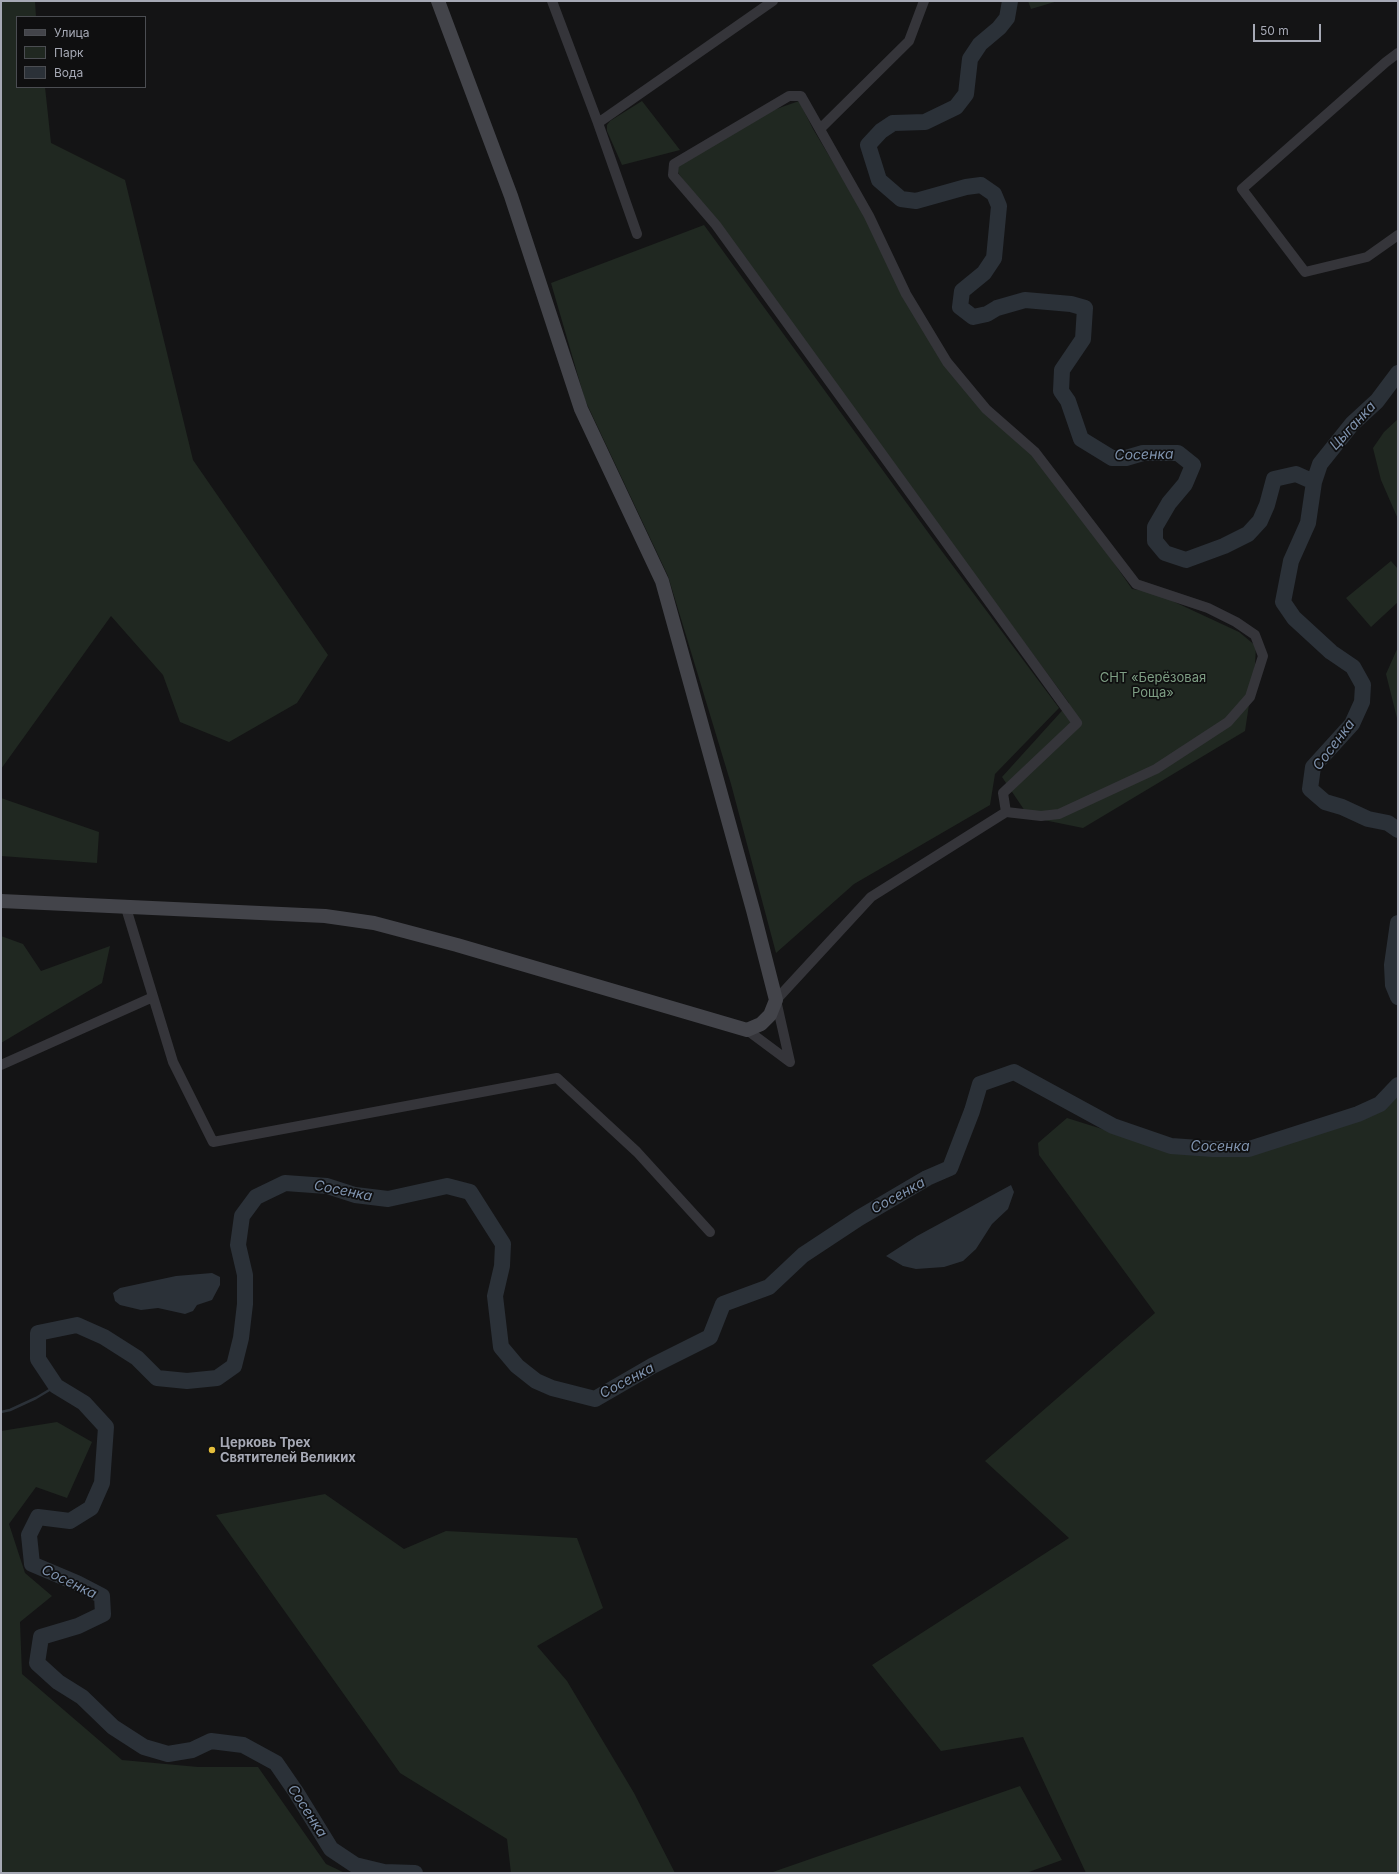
<!DOCTYPE html>
<meta charset="utf-8">
<style>
body{margin:0}
#map{position:relative;width:1399px;height:1874px;overflow:hidden;background:#141415;font-family:Inter,sans-serif}
canvas{display:block}
.frame{position:absolute;inset:0;border:2px solid #a6a9b5;pointer-events:none}
.legend{position:absolute;left:16px;top:16px;width:130px;height:72px;box-sizing:border-box;background:#0f0f10;border:1px solid #4b4d52;margin:0;padding:5px 7px;list-style:none;font-size:12px;color:#a6a9b5}
.legend li{display:flex;align-items:center;gap:8px;height:20px}
.legend b{width:20px;border:1px solid #4b4d52}
.scale{position:absolute;left:1253px;top:24px;width:68px;height:18px;box-sizing:border-box;border:2px solid #a6a9b5;border-top:0;padding-left:5px;font-size:12px;line-height:14px;white-space:nowrap;color:#a6a9b5;-webkit-text-stroke:3px #0f0f10;paint-order:stroke}
</style>
<div id="map">
<canvas width="1399" height="1874"></canvas>
<div class="frame"></div>
<ul class="legend">
<li><b style="height:5px;background:#43444a"></b>Улица</li>
<li><b style="height:11px;background:#202821"></b>Парк</li>
<li><b style="height:11px;background:#2b3138"></b>Вода</li>
</ul>
<div class="scale">50 m</div>
</div>
<script>
const ctx = document.querySelector('canvas').getContext('2d');
ctx.lineJoin = 'round';
function fillPath(path, color) { ctx.fillStyle = color; ctx.fill(path, 'evenodd'); }
const shape = rows => new Path2D(rows.map(r => 'M' + r).join(''));
function strokePath(path, color, width, dash) { ctx.strokeStyle = color; ctx.lineWidth = width; ctx.lineCap = dash ? 'butt' : 'round'; ctx.setLineDash(dash || []); ctx.stroke(path); }
function drawText(font, color, halo, rows, align = 'center') {
  ctx.font = font + ' Inter,sans-serif'; ctx.lineWidth = 3.5; ctx.setLineDash([]); ctx.textBaseline = 'middle'; ctx.strokeStyle = halo; ctx.fillStyle = color; for (const [text, x, y, turn = 0] of rows) {
    ctx.save(); ctx.translate(x, y); ctx.rotate((+turn || 0) * Math.PI / 180); ctx.textAlign = isNaN(turn) ? turn : align; if (halo) ctx.strokeText(text, 0, 0); ctx.fillText(text, 0, 0); ctx.restore();
  }
}
const green = shape([
 [1,1,35,1,36,17,17,17,17,87,45,87,51,143,125,180,193,460,328,655,297,703,229,742,180,722,163,675,111,616,1,769],
 [1028,1,1058,1,1031,9],
 [642,101,680,150,622,165,607,131,607,125,610,121],
 [799,101,813,129,867,219,964,387,1034,455,1087,524,1132,589,1153,592,1239,632,1256,646,1255,665,1245,731,1083,828,1029,817,1002,777,1069,703,679,174,675,165,765,113],
 [704,225,938,546,1059,708,995,774,990,805,854,884,776,953,731,784,668,576,585,400,551,283],
 [1398,419,1398,519,1381,480,1373,448,1384,432],
 [1391,561,1398,569,1398,602,1371,627,1346,598],
 [1398,647,1398,722,1386,674],
 [1,798,99,832,97,863,1,856],
 [1,936,23,944,41,971,110,946,102,983,1,1043],
 [1398,1089,1398,1873,1086,1873,1023,1737,941,1751,872,1665,1069,1538,985,1461,1155,1313,1039,1155,1038,1143,1067,1118,1169,1150,1231,1153,1251,1151,1379,1107,1385,1104],
 [57,1422,92,1442,67,1498,36,1487,9,1524,25,1573,52,1596,20,1622,22,1674,122,1760,198,1767,258,1767,326,1864,345,1873,1,1873,1,1431],
 [325,1494,404,1549,446,1531,577,1538,603,1608,537,1646,567,1681,634,1793,675,1873,511,1873,507,1839,400,1773,216,1515],
 [1020,1786,1062,1860,1026,1873,770,1873]
]);
const water = shape([
 [1011,1185,1014,1192,1008,1209,992,1224,976,1249,963,1261,944,1267,916,1269,903,1266,886,1256,917,1236],
 [212,1273,220,1277,220,1285,212,1300,197,1305,193,1311,185,1314,158,1308,141,1310,120,1305,115,1301,113,1293,120,1288,176,1276]
]);
const stream = shape([
 [1392,965,1398,966],
 [1,1412,10,1410,36,1398,56,1386]
]);
const river = shape([
 [1010,1,1007,18,999,28,980,44,970,59,966,94,956,107,925,122,893,123,881,131,868,145,879,180,901,199,916,201,966,187,981,185,994,194,999,206,994,258,984,273,962,291,960,307,973,317,987,314,997,308,1025,300,1071,304,1085,308,1083,339,1062,370,1061,391,1068,401,1081,439,1112,458,1126,458,1143,453,1178,453,1193,465,1185,484,1169,503,1155,527,1155,541,1165,553,1186,560,1224,546,1248,534,1260,521,1267,505,1274,479,1296,474,1314,482,1308,523,1291,561,1283,602,1294,618,1331,652,1353,667,1363,685,1362,702,1352,724,1313,767,1310,789,1325,802,1342,807,1368,819,1388,823,1398,830],
 [1314,482,1320,464,1352,424,1377,401,1398,373],
 [1398,923,1392,965,1393,985,1398,997],
 [415,1873,384,1872,355,1865,331,1849,296,1792,276,1763,243,1745,211,1741,192,1750,168,1754,144,1747,113,1727,82,1697,58,1682,37,1663,41,1637,78,1626,103,1614,102,1596,77,1583,32,1564,29,1535,38,1517,70,1521,91,1508,102,1483,106,1427,84,1403,56,1386,38,1359,38,1333,77,1325,104,1337,137,1358,157,1378,187,1381,217,1378,234,1366,241,1338,245,1304,245,1275,238,1245,242,1216,256,1197,285,1183,327,1186,355,1195,388,1199,447,1186,470,1192,503,1244,502,1266,495,1296,501,1347,517,1366,536,1381,552,1388,595,1399,652,1366,710,1337,723,1304,769,1287,803,1255,859,1218,927,1178,950,1168,972,1111,980,1084,1014,1072,1113,1126,1171,1146,1213,1149,1249,1149,1358,1114,1380,1104,1398,1085]
]);
const street = shape([
 [552,1,598,123,637,234],
 [1398,53,1386,62,1242,189,1305,272,1367,257,1398,235],
 [598,123,773,1],
 [820,129,909,41,924,1],
 [126,908,173,1062,213,1142,557,1078,637,1152,710,1232],
 [747,1030,790,1062],
 [790,1062,776,1000,871,897,1006,812,1003,793,1077,723,716,225,673,175,674,164,789,96,801,96,869,216,906,294,947,362,986,409,1035,452,1136,584,1208,608,1236,622,1255,635,1263,656,1250,697,1228,722,1156,769,1059,814,1041,816,1006,812],
 [1,1065,153,997]
]);
const secondary = shape([
 [1,901,325,916,374,923,457,945,747,1030,761,1024,770,1015,776,1000,753,910,662,581,581,409,511,196,438,1]
]);
const markers = [
 [212,1450,4,"#e5be3c"]
];
const parkNames = [
 ["СНТ «Берёзовая",1153,678],
 ["Роща»",1153,693]
];
const poiNames = [
 ["Церковь Трех",220,1443],
 ["Святителей Великих",220,1458]
];
const waterNames = [
 ["Цыганка",1353,426,-47],
 ["Сосенка",1144,455,-1],
 ["Сосенка",1334,745,-53],
 ["Сосенка",1220,1147],
 ["Сосенка",343,1191,11],
 ["Сосенка",898,1196,-29],
 ["Сосенка",627,1381,-28],
 ["Сосенка",69,1582,26],
 ["Сосенка",307,1811,57]
];
fillPath(green, '#202821');
fillPath(water, '#2b3138');
strokePath(stream, '#2b3138', 2.5);
strokePath(river, '#2b3138', 16);
strokePath(street, '#35353a', 10);
strokePath(secondary, '#43444a', 14);
for (const [x, y, r, color] of markers) { const dot = new Path2D(); dot.arc(x, y, r, 0, 2 * Math.PI); ctx.fillStyle = color; ctx.fill(dot); strokePath(dot, '#0f0f10', 1.5); }
drawText('13px', '#7e9e84', '#0f0f10', parkNames);
drawText('bold 13px', '#a6a9b5', '#0f0f10', poiNames, 'left');
drawText('italic 14px', '#7f93ae', '#0f0f10', waterNames);
</script>
